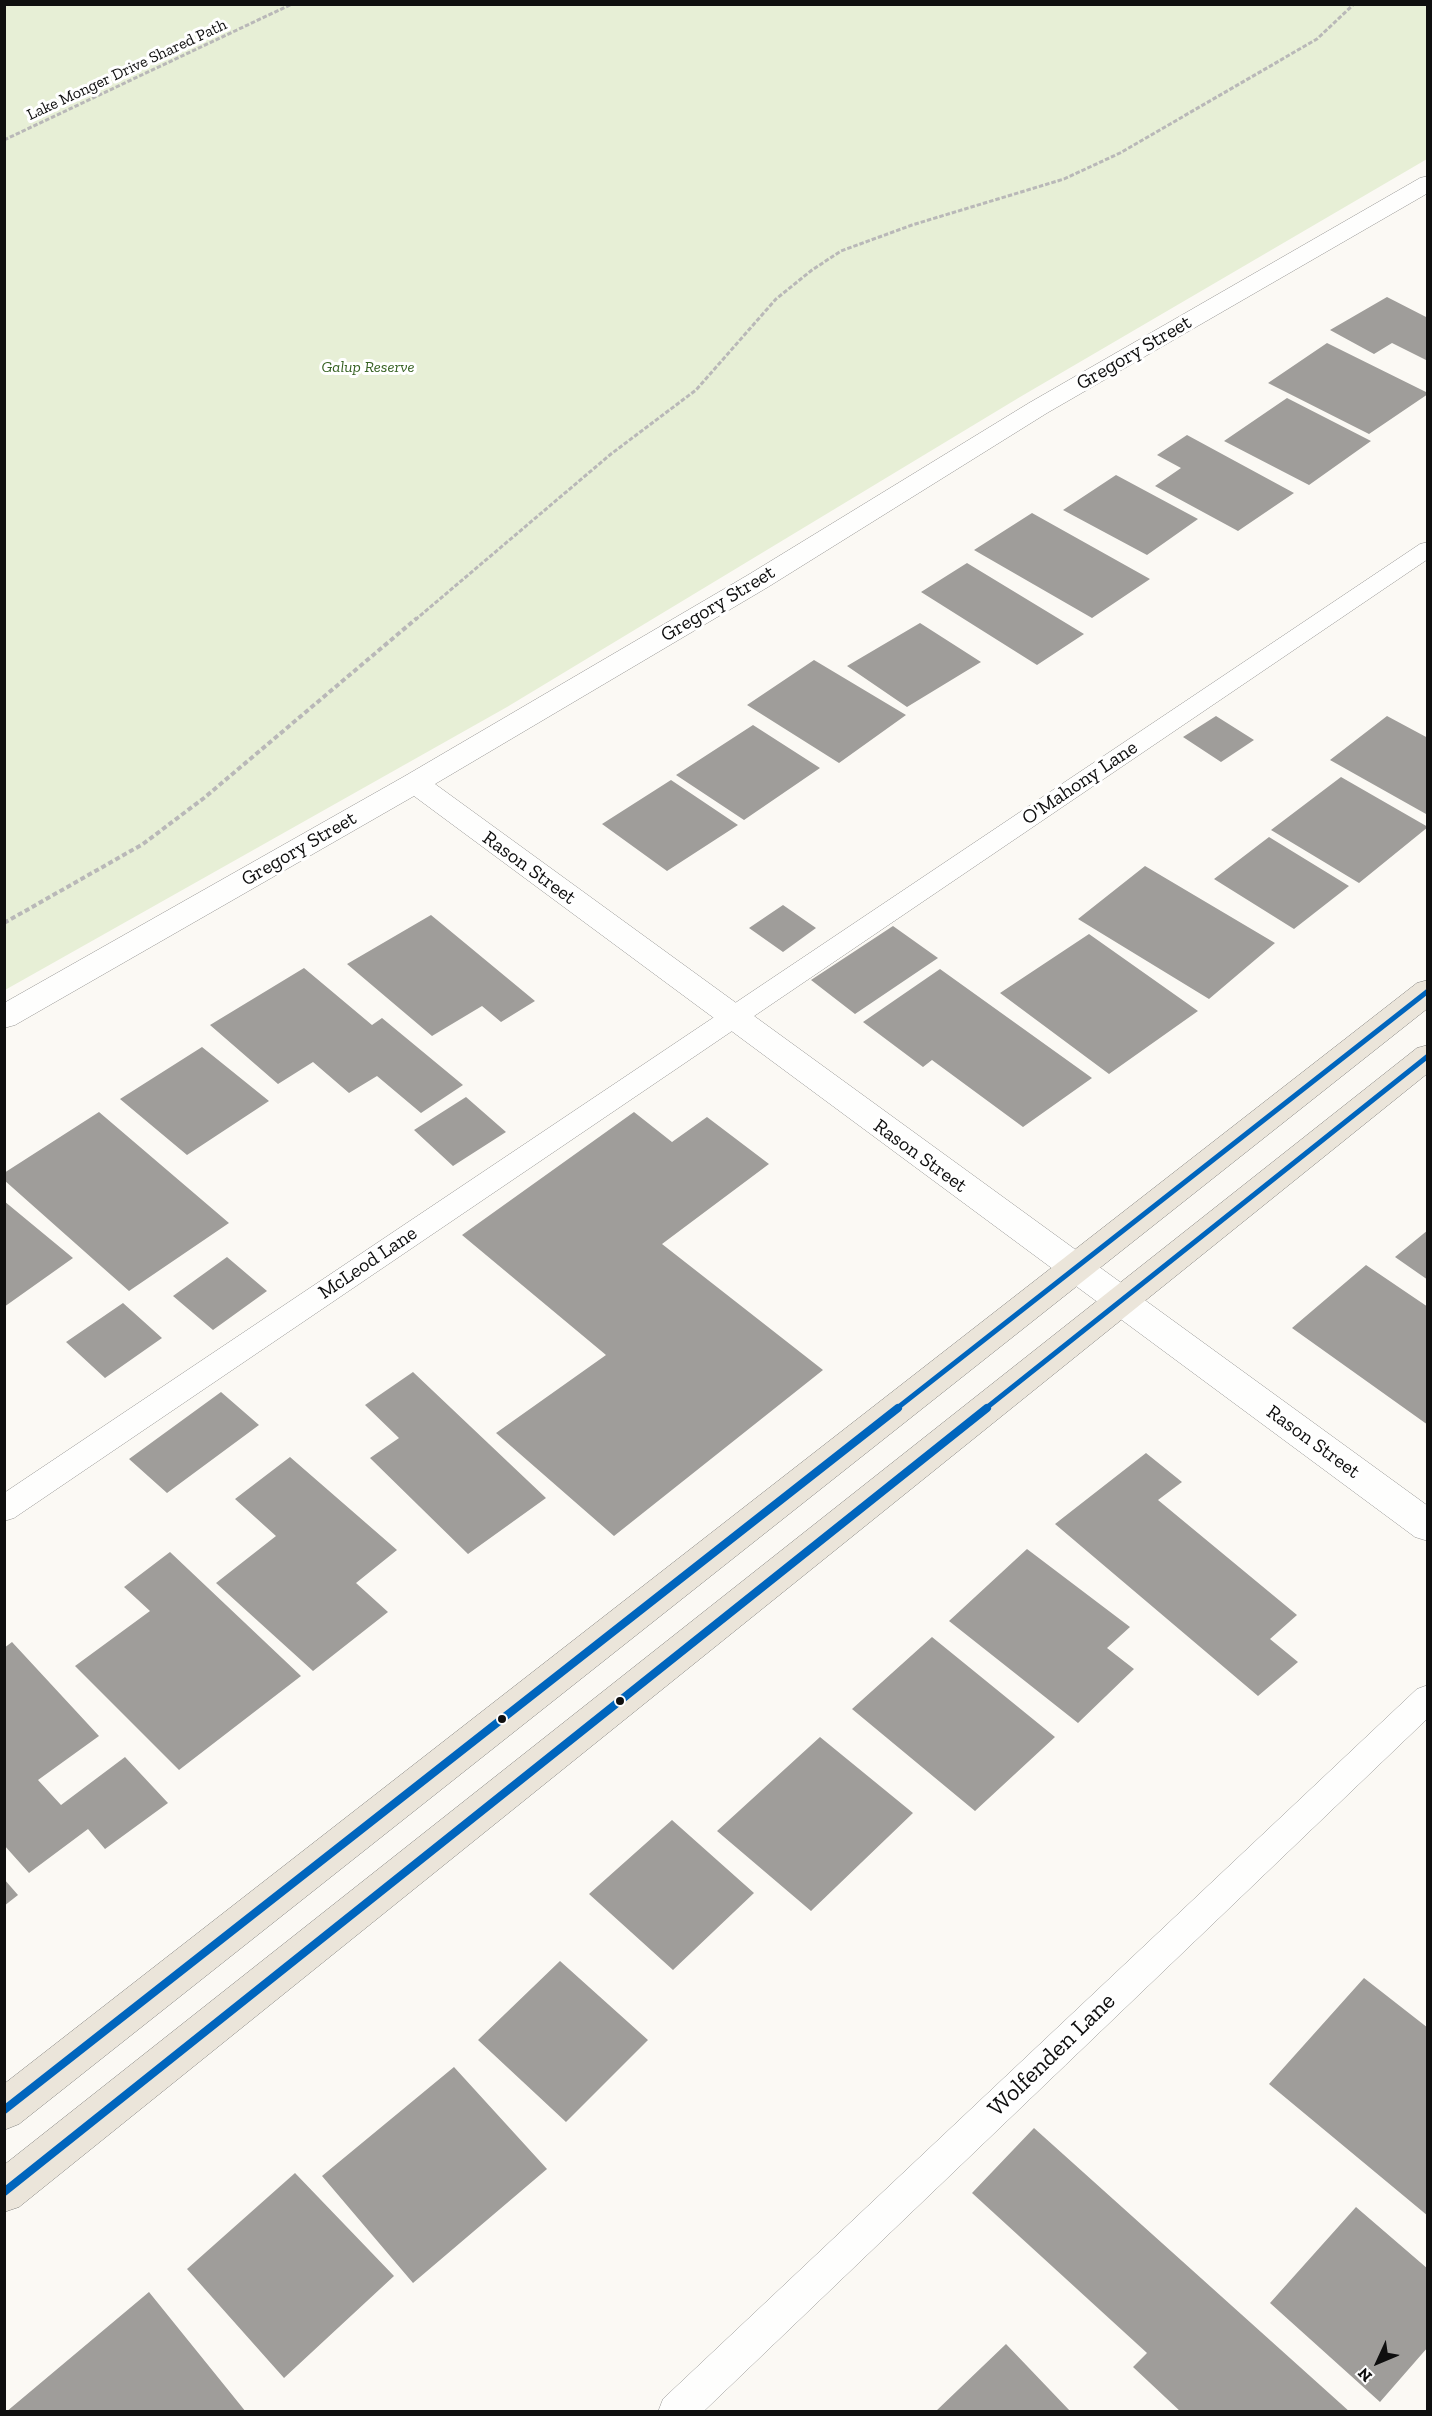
<!DOCTYPE html>
<style>
body{margin:0}
#map{position:relative;width:1432px;height:2416px;overflow:hidden;background:#fbf9f4;font-family:"Zilla Slab",serif}
canvas{display:block}
.frame{position:absolute;inset:0;border:6px solid #0f0f0f;pointer-events:none}
.north{position:absolute;left:1348px;top:2332px;width:60px;height:60px;-webkit-text-stroke:4px #fff;paint-order:stroke;rotate:226deg;font-size:16px;font-weight:700;line-height:24px;text-align:center;color:#0f0f0f}
.north::after{content:'';display:block;margin:auto;width:21px;height:27px;background:#0f0f0f;clip-path:polygon(50% 0,100% 100%,50% 72%,0 100%)}
</style>
<div id="map">
<canvas width="1432" height="2416"></canvas>
<div class="frame"></div>
<div class="north">N</div>
</div>
<script>
const ctx = document.querySelector('canvas').getContext('2d');
ctx.lineJoin = 'round';
function fillPath(path, color) { ctx.fillStyle = color; ctx.fill(path, 'evenodd'); }
const shape = rows => new Path2D(rows.map(r => 'M' + r).join(''));
function strokePath(path, color, width, dash) { ctx.strokeStyle = color; ctx.lineWidth = width; ctx.lineCap = dash ? 'butt' : 'round'; ctx.setLineDash(dash || []); ctx.stroke(path); }
function drawText(font, color, halo, rows, align = 'center') {
  ctx.font = font + ' "Zilla Slab",serif'; ctx.lineWidth = 6; ctx.setLineDash([]); ctx.textBaseline = 'middle'; ctx.strokeStyle = halo; ctx.fillStyle = color; for (const [text, x, y, turn = 0] of rows) {
    ctx.save(); ctx.translate(x, y); ctx.rotate((+turn || 0) * Math.PI / 180); ctx.textAlign = isNaN(turn) ? turn : align; if (halo) ctx.strokeText(text, 0, 0); ctx.fillText(text, 0, 0); ctx.restore();
  }
}
const green = shape([
 [5,4,1427,5,1427,159,1020,397,507,707,5,990]
]);
const building = shape([
 [1387,297,1428,318,1428,361,1392,343,1374,354,1330,330],
 [1327,343,1428,393,1428,394,1369,434,1268,383],
 [1287,398,1371,441,1309,485,1224,441],
 [1187,435,1294,493,1238,531,1155,486,1181,468,1157,455],
 [1116,475,1198,519,1147,555,1063,510],
 [1032,513,1150,579,1092,618,974,550],
 [967,563,1084,634,1037,665,921,592],
 [920,623,981,662,907,707,847,666],
 [814,660,906,715,839,763,747,705],
 [1216,716,1254,740,1221,762,1183,737],
 [1387,716,1428,738,1426,814,1330,760],
 [753,725,820,768,744,820,676,775],
 [1341,777,1428,827,1359,883,1271,830],
 [671,780,738,825,667,871,602,824],
 [1269,837,1349,886,1294,929,1214,879],
 [1145,866,1275,943,1209,999,1078,919],
 [783,905,816,928,783,952,749,928],
 [431,915,535,1001,501,1022,482,1006,432,1036,347,964],
 [893,926,938,958,855,1014,811,980],
 [1089,934,1198,1011,1109,1074,1000,993],
 [304,968,372,1025,382,1018,463,1085,421,1113,377,1076,349,1093,313,1062,278,1084,210,1025],
 [940,969,1092,1078,1023,1127,932,1060,923,1067,863,1022],
 [202,1047,269,1101,187,1155,120,1099],
 [466,1097,506,1132,453,1166,414,1130],
 [99,1112,229,1223,129,1291,4,1180,4,1173],
 [634,1112,672,1142,707,1117,769,1164,662,1244,823,1370,614,1536,496,1433,606,1355,462,1235],
 [4,1201,73,1258,4,1307],
 [1428,1230,1428,1280,1395,1257],
 [227,1257,267,1291,213,1330,173,1296],
 [1366,1265,1428,1307,1428,1425,1292,1328],
 [123,1303,162,1338,105,1378,66,1342],
 [413,1372,546,1498,468,1554,370,1458,399,1438,365,1405],
 [221,1392,259,1425,167,1493,129,1459],
 [1146,1453,1182,1482,1158,1500,1297,1615,1270,1639,1298,1662,1258,1696,1055,1524],
 [290,1457,397,1550,356,1583,388,1612,313,1671,216,1583,276,1536,235,1499],
 [1027,1549,1130,1627,1107,1648,1134,1669,1078,1723,949,1621],
 [170,1552,301,1676,179,1770,75,1666,150,1611,124,1587],
 [932,1637,1055,1737,975,1811,852,1709],
 [12,1642,99,1736,38,1780,61,1805,125,1757,168,1803,105,1849,88,1829,29,1873,4,1845,4,1648],
 [820,1737,913,1813,811,1911,717,1831],
 [672,1820,754,1893,673,1970,589,1894],
 [4,1879,18,1895,4,1906],
 [560,1961,648,2040,566,2122,478,2040],
 [1364,1978,1428,2028,1428,2216,1269,2084],
 [454,2067,547,2169,413,2283,322,2176],
 [1034,2128,1350,2412,1181,2412,1133,2367,1147,2353,972,2193],
 [295,2173,394,2276,284,2378,187,2269],
 [1356,2207,1428,2269,1428,2347,1380,2402,1270,2303],
 [149,2292,246,2412,6,2412],
 [1006,2344,1071,2412,935,2412]
]);
const pathFar1 = shape([
 [4,140,292,4],
 [415,620,611,454,696,390,776,299,812,270,841,251,912,225,1064,179,1120,153,1317,39,1354,4]
]);
const path = shape([
 [4,923,143,844,204,798,417,618]
]);
const lane = shape([
 [1428,542,1428,559,14,1518,4,1521,4,1493,1420,544,1428,542],
 [1428,1685,1428,1718,703,2412,658,2412,663,2399,1417,1689,1428,1685]
]);
const street = shape([
 [1428,176,1428,193,1047,413,768,587,435,784,1428,1506,1428,1541,1415,1537,414,796,15,1025,4,1028,4,1003,405,776,748,575,1029,403,1420,178,1428,176]
]);
const primary = shape([
 [1428,980,1428,1008,19,2124,4,2130,4,2084,1417,983,1428,980],
 [1428,1045,1428,1073,19,2207,4,2212,4,2165,1417,1048,1428,1045]
]);
const bus1Far1 = shape([
 [896,1409,1428,991],
 [985,1409,1428,1056]
]);
const bus1 = shape([
 [4,2110,898,1408],
 [4,2192,987,1408]
]);
const markers = [
 [620,1701,5,"#0f0f0f"],
 [502,1719,5,"#0f0f0f"]
];
const farStreetnames = [
 ["Lake Monger Drive Shared Path",127,70,-25]
];
const farParknames = [
 ["Galup Reserve",368,367]
];
const streetNames = [
 ["Gregory Street",1134,353,-30],
 ["Gregory Street",718,604,-31],
 ["O'Mahony Lane",1080,783,-34],
 ["Gregory Street",299,849,-30],
 ["Rason Street",529,868,36],
 ["Rason Street",920,1156,36],
 ["McLeod Lane",368,1263,-34],
 ["Rason Street",1313,1442,36]
];
const nearStreetnames = [
 ["Wolfenden Lane",1052,2055,-44]
];
fillPath(green, '#e7efd6');
fillPath(building, '#9f9d9a');
strokePath(lane, '#959492', 1);
strokePath(street, '#959492', 1);
strokePath(primary, '#83827f', 1);
strokePath(pathFar1, '#b9b8b8', 3, [4.5, 2]);
strokePath(path, '#b9b8b8', 4, [5, 3]);
fillPath(lane, '#fefefd');
fillPath(street, '#fefefd');
fillPath(primary, '#ebe5da');
strokePath(bus1Far1, '#0065bd', 5);
strokePath(bus1, '#0065bd', 8);
for (const [x, y, r, color] of markers) { const dot = new Path2D(); dot.arc(x, y, r, 0, 2 * Math.PI); ctx.fillStyle = color; ctx.fill(dot); strokePath(dot, '#fff', 2); }
drawText('16px', '#0f0f0f', '#fff', farStreetnames);
drawText('italic 16px', '#376223', '#fff', farParknames);
drawText('20px', '#0f0f0f', '#fff', streetNames);
drawText('24px', '#0f0f0f', '#fff', nearStreetnames);
</script>
